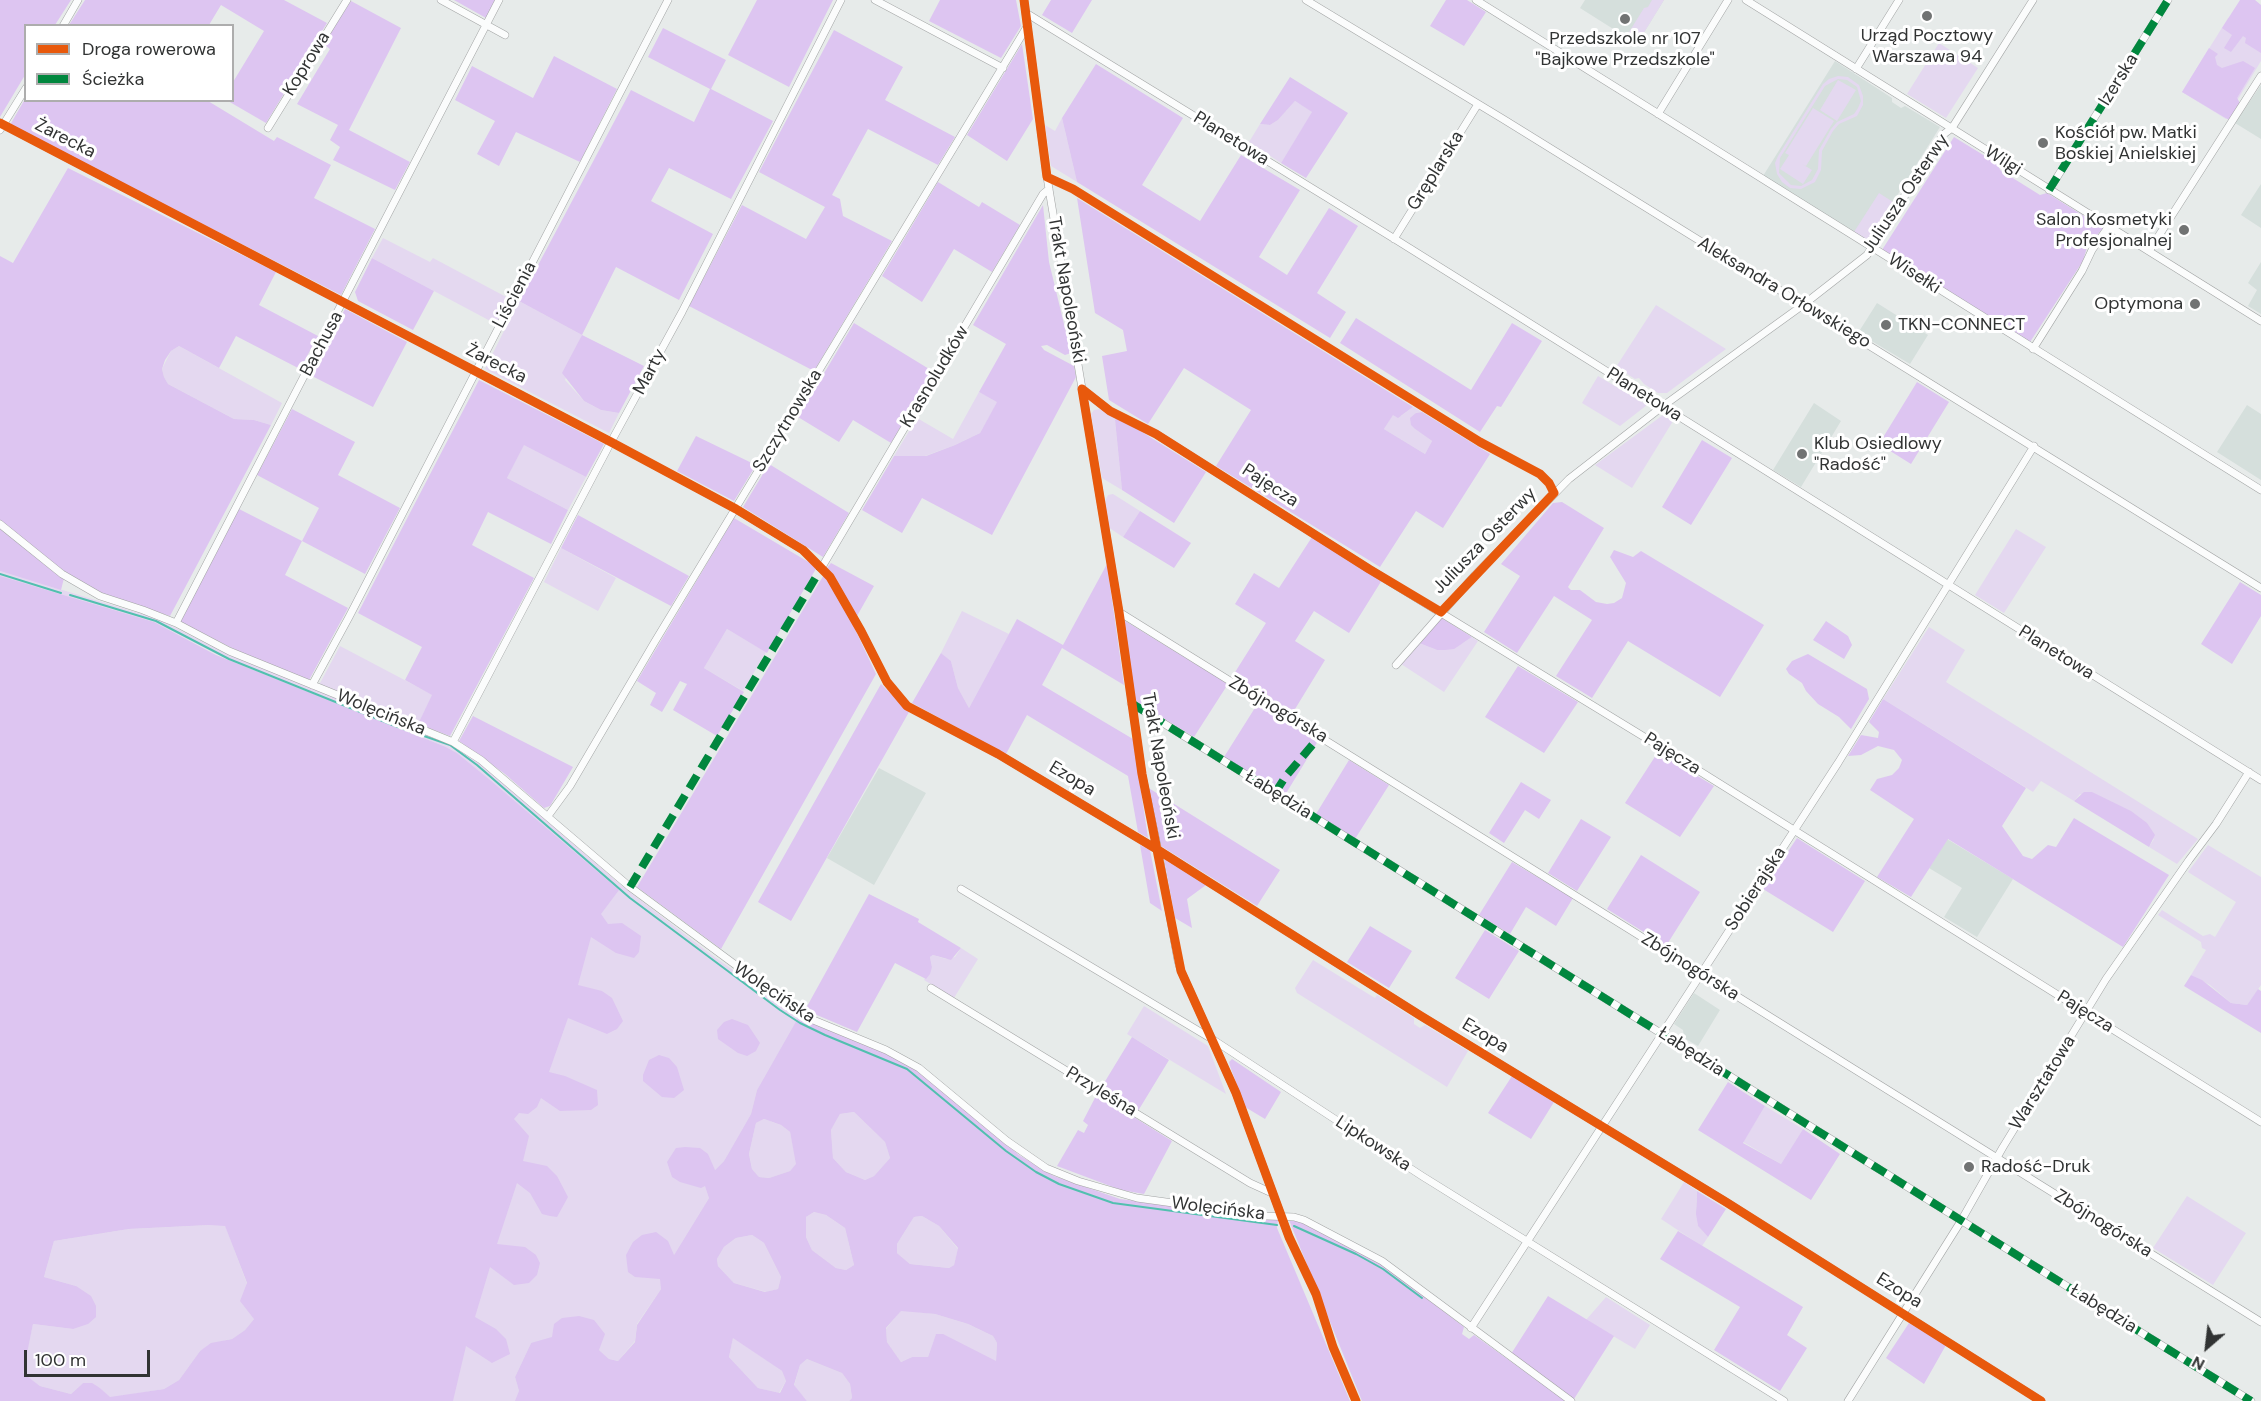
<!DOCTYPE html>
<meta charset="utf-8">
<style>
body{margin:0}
#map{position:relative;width:2261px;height:1401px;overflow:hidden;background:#e7ebea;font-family:"DM Sans",sans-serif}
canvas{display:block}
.legend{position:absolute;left:24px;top:24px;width:210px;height:78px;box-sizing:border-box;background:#fff;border:2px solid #adadad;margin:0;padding:8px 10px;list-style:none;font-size:18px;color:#313333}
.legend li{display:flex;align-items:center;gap:12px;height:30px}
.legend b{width:30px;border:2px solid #adadad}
.north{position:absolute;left:2177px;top:1317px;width:60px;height:60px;-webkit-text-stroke:4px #fff;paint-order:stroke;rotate:208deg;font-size:16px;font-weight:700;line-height:24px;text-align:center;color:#313333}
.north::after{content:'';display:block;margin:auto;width:21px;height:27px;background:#313333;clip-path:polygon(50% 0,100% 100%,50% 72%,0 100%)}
.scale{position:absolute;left:24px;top:1350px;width:126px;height:27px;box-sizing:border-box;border:3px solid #313333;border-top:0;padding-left:8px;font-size:18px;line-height:21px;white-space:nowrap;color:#313333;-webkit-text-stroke:4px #fff;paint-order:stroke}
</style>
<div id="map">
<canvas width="2261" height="1401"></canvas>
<ul class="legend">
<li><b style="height:8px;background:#e8590c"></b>Droga rowerowa</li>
<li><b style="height:8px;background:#00873e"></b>Ścieżka</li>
</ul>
<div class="north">N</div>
<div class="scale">100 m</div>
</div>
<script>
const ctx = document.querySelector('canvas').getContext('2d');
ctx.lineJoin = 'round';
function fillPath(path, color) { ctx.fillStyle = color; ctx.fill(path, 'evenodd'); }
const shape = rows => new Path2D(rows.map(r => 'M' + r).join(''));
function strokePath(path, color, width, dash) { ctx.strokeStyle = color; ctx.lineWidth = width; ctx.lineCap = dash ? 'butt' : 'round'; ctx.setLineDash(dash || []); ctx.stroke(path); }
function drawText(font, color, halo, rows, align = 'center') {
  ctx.font = font + ' "DM Sans",sans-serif'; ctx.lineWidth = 6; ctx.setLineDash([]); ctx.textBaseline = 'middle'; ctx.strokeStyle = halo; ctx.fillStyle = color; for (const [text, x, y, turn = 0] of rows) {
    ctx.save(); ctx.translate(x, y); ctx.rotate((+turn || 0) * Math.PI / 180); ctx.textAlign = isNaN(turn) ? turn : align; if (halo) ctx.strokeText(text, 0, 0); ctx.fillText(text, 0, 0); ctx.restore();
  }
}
const built = shape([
 [1585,0,1664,0,1637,44,1580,8],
 [1835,61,1892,98,1892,102,1901,108,1905,106,1940,127,1868,242,1763,176],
 [2261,85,2261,139,2235,123],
 [2261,184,2261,228,2241,215],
 [2261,262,2261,314,2248,306,2257,290,2248,283],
 [1877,303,1928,335,1910,364,1858,333],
 [1814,403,1841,421,1801,487,1773,470],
 [2247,405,2261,414,2261,480,2217,452],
 [879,768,926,793,874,885,827,858],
 [1947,839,2013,879,1977,937,1944,917,1962,888,1929,868],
 [1694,993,1720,1010,1698,1046,1684,1038,1683,1030,1674,1024]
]);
const green = shape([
 [1652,0,1664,0,1637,44,1626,37,1644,8,1648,7],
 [2261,7,2261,61,2226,119,2182,92,2228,18],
 [1939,43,1978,68,1946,118,1907,94],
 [1838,76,1848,77,1859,85,1863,96,1863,105,1857,116,1839,124,1833,131,1822,151,1821,170,1815,182,1801,189,1790,188,1782,182,1777,174,1775,163,1778,156,1823,84,1829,79],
 [1838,79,1847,80,1857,87,1861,101,1858,108,1854,114,1837,122,1831,129,1819,150,1818,169,1812,180,1801,186,1791,185,1779,173,1780,158,1825,86],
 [1838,80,1856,90,1837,121,1820,110],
 [1295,101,1313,112,1281,163,1249,142,1260,124,1270,125,1278,120],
 [1813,108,1834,121,1806,166,1802,164,1812,170,1803,184,1780,169,1789,155,1785,153],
 [1062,118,1077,182,1051,166,1045,125,1055,131],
 [1879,193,1893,202,1868,242,1854,232],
 [383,238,430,262,433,258,510,299,496,324,372,258],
 [519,301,582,335,565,380,584,401,601,410,619,413,609,433,485,369],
 [1656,305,1726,349,1667,393,1658,393,1644,384,1639,378,1635,379,1616,367],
 [179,346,282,403,271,425,254,420,234,419,168,384,164,377,162,369,171,351],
 [1598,376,1647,405,1620,426,1582,403],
 [979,392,998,401,980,433,955,445,925,456,894,456,917,418,953,439],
 [1413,407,1422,412,1416,413,1415,429,1432,441,1425,454,1384,429,1393,414,1401,416],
 [1100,409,1118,417,1115,420,1122,490,1102,478,1091,414,1094,410],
 [1663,415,1673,421,1632,488,1595,465],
 [524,444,586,477,568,510,507,478],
 [1113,494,1140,511,1123,537,1108,527,1105,501,1108,495],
 [2016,529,2046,547,2004,613,1975,595],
 [561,548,616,578,598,611,544,582],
 [0,571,158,619,223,652,443,741,469,754,622,886,713,956,799,1016,757,1090,751,1114,724,1161,715,1170,709,1198,674,1255,661,1289,637,1324,635,1341,618,1361,609,1359,599,1350,531,1343,515,1377,519,1391,547,1401,370,1401,0,597],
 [30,585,154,622,216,654,446,747,457,753,489,779,618,891],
 [962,611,1009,634,969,708,958,688,951,661,941,653],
 [1929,627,1965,650,1946,682,2198,839,2177,864,2149,847,2154,839,2080,794,2074,801,2041,781,2033,792,1883,699],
 [727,629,766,652,743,691,704,668],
 [1472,637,1478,641,1444,692,1401,664,1419,643,1437,650,1463,643],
 [340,646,433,695,418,724,319,685],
 [2208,845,2261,877,2261,985,2247,1005,2231,1003,2210,985,2191,975,2206,950,2202,948,2201,942,2158,915,2162,910,2203,936,2210,934,2215,937,2236,902,2188,872],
 [961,948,978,959,954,998,924,980,932,967,930,957,933,955,946,959,955,957],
 [1313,960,1375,998,1377,995,1414,1018,1414,1024,1420,1028,1425,1025,1468,1051,1447,1087,1297,993,1295,988],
 [1144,1006,1208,1046,1226,1094,1127,1034],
 [1765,1106,1803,1129,1781,1164,1743,1142],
 [854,1112,885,1142,890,1158,874,1176,865,1180,846,1172,833,1158,831,1130,840,1114],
 [764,1119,781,1125,790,1132,797,1164,790,1171,769,1178,759,1177,752,1169,749,1154,756,1123],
 [1684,1182,1697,1191,1696,1206,1698,1226,1708,1237,1702,1246,1661,1219],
 [2187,1196,2246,1233,2213,1285,2153,1248],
 [814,1212,826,1215,845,1228,854,1265,846,1270,836,1268,812,1250,806,1237,806,1217],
 [922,1216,939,1226,958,1249,954,1265,949,1268,910,1264,897,1253,897,1244,914,1217],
 [210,1225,225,1225,247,1284,254,1319,245,1330,232,1339,226,1340,200,1351,179,1380,164,1389,109,1398,100,1388,83,1383,71,1394,40,1386,22,1373,33,1324,73,1329,76,1286,44,1277,54,1241,129,1229],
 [752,1235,764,1243,781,1277,778,1289,766,1292,734,1283,718,1266,717,1259,724,1247,736,1238],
 [1606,1297,1650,1325,1635,1349,1586,1320],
 [901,1310,935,1314,968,1324,993,1336,997,1343,996,1362,936,1335,928,1357,912,1357,901,1362,887,1342,886,1329],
 [733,1337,782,1371,786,1381,779,1393,758,1388,729,1357],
 [807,1359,842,1373,850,1384,852,1398,849,1401,807,1401,794,1386,800,1365]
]);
const forest = shape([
 [0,0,71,0,55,25,26,26,25,75,0,117],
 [85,0,284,0,327,23,266,123,228,101,232,100,233,82,264,31,221,5,209,25,69,25],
 [454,0,495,0,486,18],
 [757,0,833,0,789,87,728,55],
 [940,0,1016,0,1021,26,1001,58,929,21],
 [1051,0,1092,0,1072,33,1042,15],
 [1446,0,1467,0,1486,12,1464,46,1430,26],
 [2240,0,2255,0,2261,5,2261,53,2245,43,2246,38,2243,36,2231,52,2224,48,2232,35,2222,28],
 [351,1,401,28,349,130,410,162,395,190,333,160,340,147,330,140,338,125,297,104,330,49,323,44],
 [663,28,726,60,711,89,773,121,731,199,669,168,651,201,713,234,679,300,616,267,582,335,644,366,619,413,601,410,584,401,562,373,582,335,519,301,631,90,694,122,710,89,648,57],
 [834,30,903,67,885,100,955,137,938,165,868,129,832,195,840,199,843,216,892,241,814,371,689,306,742,205,806,239,825,207,759,172],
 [1022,44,1033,119,1007,161,967,135],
 [2209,48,2218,54,2215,57,2217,65,2222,68,2243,61,2255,68,2237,98,2240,103,2229,120,2182,92],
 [554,56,617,89,580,162,516,132,499,166,477,154,495,121,455,100,472,66,533,98],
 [1096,64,1183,118,1142,185,1200,221,1241,155,1300,190,1259,257,1287,275,1329,208,1358,226,1317,293,1346,312,1330,338,1077,182,1062,118],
 [1290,77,1348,113,1306,178,1281,163,1312,112,1295,101,1278,120,1270,125,1260,124],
 [25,99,26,100,208,101,274,141,277,137,331,165,314,198,375,229,341,295,10,125],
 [1954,137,1998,164,2000,170,2040,195,2047,193,2103,228,2087,247,2083,261,2030,342,1882,250],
 [68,168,276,272,259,305,318,336,300,369,236,336,219,368,179,346,171,351,165,360,162,369,164,377,168,384,234,419,254,420,271,425,170,616,103,596,53,564,0,522,0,256,13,263],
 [938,182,979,207,982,202,1020,225,992,272,954,249,922,302,882,276],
 [1077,198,1413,407,1398,418,1393,415,1384,429,1425,454,1432,441,1415,429,1411,425,1410,418,1416,413,1422,412,1490,454,1443,528,1416,511,1380,567,1216,466,1251,410,1184,368,1148,424,1109,400,1102,356,1127,351,1123,330,1095,313],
 [1043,205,1049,262,1071,353,1065,355,1047,345,1041,346,1044,350,1074,366,1076,377,992,535,922,498,902,533,862,510,894,456,926,456,955,445,980,433,997,402,979,392,1006,344,973,325],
 [372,258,434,291,413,330,358,301,355,292],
 [345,309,407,342,373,407,310,375],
 [1356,318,1471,390,1512,323,1542,341,1501,407,1497,406,1480,432,1340,343],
 [854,323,934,372,891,443,853,420,839,442,798,417],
 [479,380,604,444,586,477,524,445,507,478,568,510,551,544,488,512,472,545,534,578,450,736,418,724,432,695,405,680,422,647,358,613],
 [1917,382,1949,402,1911,464,1879,444],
 [292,409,355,442,338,475,400,508,365,574,302,541,285,575,348,608,308,682,244,654,180,622,239,509,302,541,319,508,257,475],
 [1118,417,1206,472,1174,523,1122,490,1115,420],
 [696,436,756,465,734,501,677,471],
 [1702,440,1732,458,1691,525,1662,507],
 [769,464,849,513,823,557,743,507],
 [1562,502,1604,528,1568,587,1571,590,1580,590,1596,602,1607,604,1614,603,1622,598,1626,583,1610,557,1614,550,1633,557,1641,551,1764,625,1720,697,1628,641,1592,698,1584,693,1556,676,1592,620,1554,596,1517,653,1484,632,1520,576,1501,564,1553,503],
 [1140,511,1191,543,1174,568,1123,537],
 [578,515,689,576,671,606,561,548],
 [734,518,817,567,767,653,727,629,704,668,744,692,717,736,673,710,687,684,680,681,662,712,650,705,656,693,637,681],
 [0,529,64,578,61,590,0,571],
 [1312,537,1382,580,1349,633,1314,611,1295,641,1325,660,1292,714,1232,677,1266,623,1235,604,1254,573,1279,588],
 [831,563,874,586,857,616,827,568],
 [1107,564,1124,685,1062,648,1042,685,1133,739,1148,838,1138,832,1128,776,1027,715,1006,754,912,703,941,653,951,661,958,688,969,708,1017,619,1063,645],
 [825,573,854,622,853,625,876,674,721,949,637,887],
 [0,576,154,622,216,655,446,747,457,753,489,779,619,890,601,914,608,924,622,923,641,936,639,952,634,958,616,953,591,937,578,985,602,991,612,998,623,1021,617,1029,607,1034,568,1018,549,1072,565,1076,597,1090,598,1105,591,1110,560,1111,541,1098,537,1107,528,1114,519,1113,514,1119,529,1136,523,1161,547,1166,557,1176,568,1197,557,1217,550,1216,542,1214,530,1193,517,1183,497,1244,525,1247,536,1255,540,1263,537,1275,529,1283,514,1285,490,1267,475,1317,496,1329,506,1339,510,1354,492,1363,466,1346,453,1401,0,1401],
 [210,1225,225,1226,247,1283,240,1301,254,1319,245,1330,232,1339,211,1343,200,1351,179,1380,164,1389,110,1397,100,1388,92,1383,83,1383,71,1394,40,1386,23,1373,33,1324,73,1329,88,1324,96,1317,96,1306,91,1296,76,1286,44,1277,54,1241,129,1229],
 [2240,582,2261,595,2261,616,2232,664,2201,644],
 [1440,617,1472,637,1454,649,1445,650,1437,650,1419,643],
 [1122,619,1228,684,1194,737,1134,700],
 [1826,621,1848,636,1852,645,1844,659,1813,640],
 [1808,654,1867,689,1869,699,1851,729,1839,717,1818,704,1806,691,1802,683,1789,674,1786,669,1792,661],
 [1518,666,1578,702,1544,753,1485,717],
 [881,684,909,712,791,921,758,902],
 [1883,699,2026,788,2002,826,2023,856,2032,859,2048,845,2056,847,2074,818,2169,875,2123,947,1948,839,1911,897,1877,877,1914,819,1870,790,1877,779,1892,775,1899,768,1902,760,1894,750,1878,746,1861,755,1848,756,1861,735,1878,738,1879,732,1869,722],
 [1258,703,1318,741,1285,795,1224,757],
 [473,716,573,767,550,806,544,808,505,774,459,741],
 [1658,752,1714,786,1680,837,1625,803],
 [1349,760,1389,785,1355,839,1316,814],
 [1521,782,1551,800,1539,819,1525,810,1504,843,1489,833],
 [1147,787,1280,870,1257,906,1161,846],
 [2084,792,2092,792,2131,811,2147,823,2155,835,2149,847,2074,801],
 [1581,819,1611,837,1577,891,1548,873],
 [1797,838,1865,881,1833,932,1763,889],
 [1140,845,1150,850,1162,911,1150,903],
 [1641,855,1700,892,1666,946,1607,909],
 [1164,859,1206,885,1187,899,1192,928,1175,918],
 [1512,862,1573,898,1556,926,1526,907,1510,934,1479,915],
 [869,894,919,919,918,922,961,948,951,960,933,955,930,957,932,967,930,974,926,979,895,963,857,1032,805,1010],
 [1370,926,1412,951,1389,988,1347,962],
 [1485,930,1519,951,1489,999,1455,978],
 [2191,975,2202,980,2231,1003,2247,1005,2258,989,2261,991,2261,1033,2184,986],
 [799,1016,821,1027,878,1050,917,1069,1019,1155,1054,1176,1120,1199,1278,1219,1277,1228,1350,1401,849,1401,852,1398,850,1384,842,1373,807,1359,800,1365,794,1385,807,1401,515,1401,519,1391,515,1377,531,1343,552,1337,554,1324,562,1318,579,1316,594,1320,605,1334,599,1350,609,1359,618,1361,635,1342,637,1325,661,1289,660,1279,635,1277,628,1272,626,1255,633,1242,642,1235,656,1232,668,1241,674,1255,709,1198,705,1186,701,1188,680,1182,672,1177,667,1162,676,1148,685,1147,700,1148,708,1154,715,1170,724,1161,751,1114,757,1090],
 [854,1112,885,1142,890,1158,874,1176,865,1180,846,1172,833,1158,831,1130,840,1114],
 [764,1119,781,1125,790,1132,796,1164,790,1171,769,1178,759,1177,752,1169,749,1154,756,1123],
 [814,1212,826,1215,845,1228,854,1265,846,1270,836,1268,812,1250,806,1237,806,1217],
 [922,1216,939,1226,958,1248,954,1265,949,1268,910,1264,897,1253,897,1244,914,1217],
 [752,1235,764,1243,781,1277,778,1289,765,1292,734,1283,718,1266,717,1259,724,1247,736,1238],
 [901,1311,935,1314,968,1324,993,1336,997,1343,996,1361,943,1334,936,1334,928,1357,912,1357,901,1362,887,1342,886,1328],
 [733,1338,782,1371,786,1381,780,1393,758,1388,729,1357],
 [732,1019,748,1025,760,1043,756,1051,747,1056,738,1053,718,1039,717,1030,724,1022],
 [1132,1037,1169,1060,1138,1111,1101,1088],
 [659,1055,669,1058,677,1067,684,1090,674,1098,662,1097,643,1081,643,1075,649,1060],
 [1232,1059,1281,1092,1265,1119,1245,1107,1230,1066,1229,1062],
 [1512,1076,1554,1102,1531,1139,1488,1113],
 [1728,1082,1765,1106,1743,1143,1781,1164,1803,1129,1840,1154,1811,1200,1698,1130],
 [1097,1094,1172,1141,1144,1194,1121,1190,1057,1166,1078,1130,1084,1133,1088,1125,1083,1121],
 [1697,1191,1726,1209,1708,1237,1698,1226,1696,1214],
 [1289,1220,1302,1222,1381,1263,1464,1327,1462,1334,1469,1339,1474,1335,1566,1401,1362,1401],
 [1678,1231,1803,1307,1787,1335,1807,1348,1780,1391,1714,1350,1740,1307,1660,1259],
 [1548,1296,1614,1336,1574,1399,1511,1354],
 [1909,1323,1946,1345,1924,1384,1886,1358]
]);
const stream = shape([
 [0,574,61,593],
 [70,595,156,621,229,659,395,726,450,745,477,765,630,898,780,1010,800,1023,825,1035,907,1069,1006,1151,1036,1172,1059,1184,1113,1203,1277,1225],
 [1294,1226,1356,1254,1383,1269,1422,1298]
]);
const minor = shape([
 [441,0,505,35],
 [875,0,1003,68],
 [1024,0,1047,177,1119,612,1142,774,1158,850,1178,961,1181,971,1236,1093,1289,1237],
 [1306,0,1503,119,2261,588],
 [1476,0,2261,490],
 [1746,0,2261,321],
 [1026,13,1398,241,2261,780],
 [63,26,78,0],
 [1856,69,1899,0],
 [1658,114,1728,0],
 [0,123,611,442,736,509,803,550,830,577,861,631,887,682,907,706,998,754,1158,850,1421,1016,1726,1202,2041,1401],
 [268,128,347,0],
 [0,130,26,88],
 [2049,190,2168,0],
 [1394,239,1478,104],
 [2149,251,2261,76],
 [2033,349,2082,271,2092,250,2109,226],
 [1082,389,1110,411,1156,434,1369,569,1677,757,2261,1122],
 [0,524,62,574,100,596,143,610,176,623,229,651,453,742,481,760,630,887,806,1017,886,1050,919,1068,1007,1141,1046,1168,1078,1181,1137,1198,1267,1216,1294,1217,1304,1220,1382,1261,1571,1401],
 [822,567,1043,194,1049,189],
 [1119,612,2261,1322],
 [176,623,499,0],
 [1396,665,1475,575,1569,479,1663,406,1803,305,1867,255,1944,134,1952,128,2033,0],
 [312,685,349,617,668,0],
 [1131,703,2251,1401],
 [453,742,611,442,682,312,841,0],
 [548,816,570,786,654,643,1028,25],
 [961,889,1212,1039,1422,1176,1784,1401],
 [931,988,1250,1183,1272,1193],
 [1471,1328,1838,763,2034,446],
 [1848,1401,1961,1221,2003,1147,2106,979,2189,860,2216,824,2249,772]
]);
const quiet = shape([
 [2049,190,2168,0],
 [1131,703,2251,1401],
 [1275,793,1286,776,1320,736],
 [630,887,822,567]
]);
const cycleway = shape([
 [1024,0,1047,177,1073,189,1480,442,1540,474,1549,483,1554,493,1441,612,1369,569,1156,434,1110,411,1082,389],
 [0,123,611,442,736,509,803,550,830,577,861,631,887,682,907,706,998,754,1158,850,1421,1016,1726,1202,2041,1401],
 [1082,389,1119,612,1142,774,1181,971,1236,1093,1289,1237,1316,1294,1333,1347,1356,1401]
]);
const markers = [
 [1927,16,6,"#717373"],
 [1625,19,6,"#717373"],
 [2043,143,6,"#717373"],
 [2184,230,6,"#717373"],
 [2195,304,6,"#717373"],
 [1886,325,6,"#717373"],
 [1802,454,6,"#717373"],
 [1969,1167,6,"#717373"]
];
const poiNames = [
 ["Urząd Pocztowy",1927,36,"center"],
 ["Warszawa 94",1927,57,"center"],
 ["Przedszkole nr 107",1625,39,"center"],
 ["\"Bajkowe Przedszkole\"",1625,60,"center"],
 ["Kościół pw. Matki",2055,133],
 ["Boskiej Anielskiej",2055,154],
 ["Salon Kosmetyki",2172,220,"right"],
 ["Profesjonalnej",2172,241,"right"],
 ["Optymona",2183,304,"right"],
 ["TKN-CONNECT",1898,325],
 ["Klub Osiedlowy",1814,444],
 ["\"Radość\"",1814,465],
 ["Radość-Druk",1981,1167]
];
const streetNames = [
 ["Koprowa",307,64,-58],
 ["Izerska",2119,80,-58],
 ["Żarecka",65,139,27],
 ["Planetowa",1231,139,32],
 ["Wilgi",2003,161,32],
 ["Gręplarska",1436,171,-58],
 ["Juliusza Osterwy",1906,194,-56],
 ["Wisełki",1914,274,33],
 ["Trakt Napoleoński",1066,290,80],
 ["Aleksandra Orłowskiego",1784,293,31],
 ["Liścienia",515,295,-62],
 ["Bachusa",322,344,-62],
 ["Żarecka",496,364,27],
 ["Marty",650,372,-62],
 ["Krasnoludków",935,377,-59],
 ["Planetowa",1644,395,32],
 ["Szczytnowska",788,421,-59],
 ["Pajęcza",1270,486,33],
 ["Juliusza Osterwy",1485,541,-46],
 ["Planetowa",2056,653,32],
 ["Zbójnogórska",1278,710,31],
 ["Wolęcińska",381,713,22],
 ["Pajęcza",1672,754,32],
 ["Trakt Napoleoński",1160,766,80],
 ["Ezopa",1072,779,31],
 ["Łabędzia",1278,795,32],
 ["Sobierajska",1756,889,-57],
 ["Zbójnogórska",1690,967,32],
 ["Wolęcińska",774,993,34],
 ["Pajęcza",2085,1012,32],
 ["Ezopa",1485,1036,31],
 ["Łabędzia",1691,1052,33],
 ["Warsztatowa",2043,1083,-58],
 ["Przyleśna",1101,1092,31],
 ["Lipkowska",1373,1144,33],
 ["Wolęcińska",1218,1209,7],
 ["Zbójnogórska",2103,1224,32],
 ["Ezopa",1899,1291,32],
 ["Łabędzia",2103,1309,32]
];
fillPath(built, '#d5dfdc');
fillPath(green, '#e4d8f0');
fillPath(forest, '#ddc5f1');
strokePath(stream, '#51c0af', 2);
strokePath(minor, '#a2a4a4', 8);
strokePath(minor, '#fbfcfc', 7);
strokePath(quiet, '#00873e', 8, [15, 8]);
strokePath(cycleway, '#e8590c', 9);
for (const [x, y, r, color] of markers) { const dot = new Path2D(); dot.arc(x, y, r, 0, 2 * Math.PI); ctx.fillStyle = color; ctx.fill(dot); strokePath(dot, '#fff', 2); }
drawText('18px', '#313333', '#fff', poiNames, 'left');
drawText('18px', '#313333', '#fff', streetNames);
</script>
